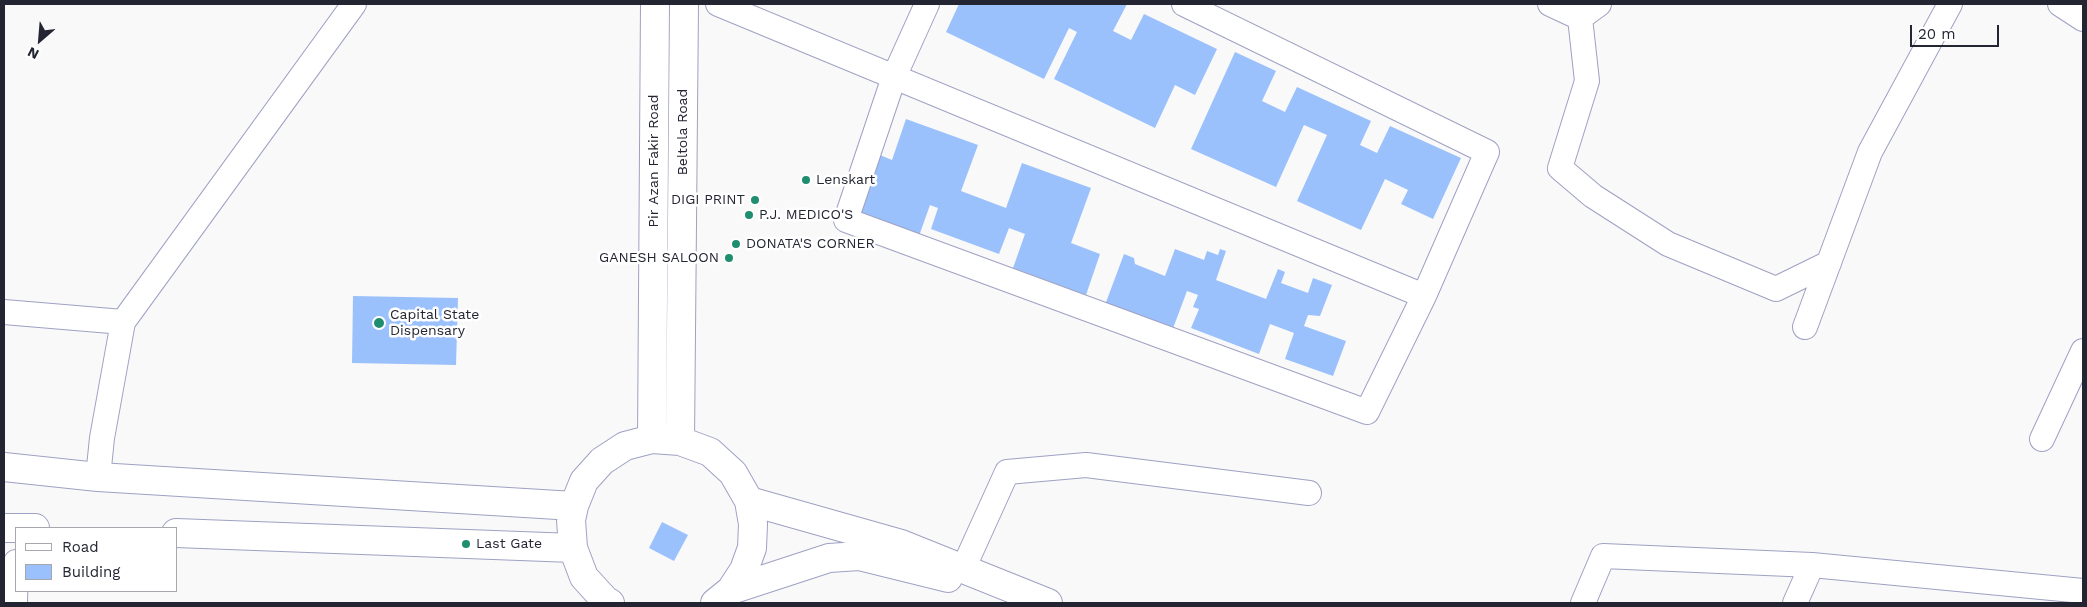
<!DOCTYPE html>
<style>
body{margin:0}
#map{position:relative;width:2087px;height:607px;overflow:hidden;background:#f9f9f9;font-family:"Work Sans",sans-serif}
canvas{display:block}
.frame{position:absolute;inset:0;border:5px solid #242533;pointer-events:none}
.legend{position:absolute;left:15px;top:527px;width:162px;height:65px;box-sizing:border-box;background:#fff;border:1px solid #a7a8ad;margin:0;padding:6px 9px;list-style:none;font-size:15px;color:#242533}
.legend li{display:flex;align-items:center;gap:10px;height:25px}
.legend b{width:25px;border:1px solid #a7a8ad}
.north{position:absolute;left:15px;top:15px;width:50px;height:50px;-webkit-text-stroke:4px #fff;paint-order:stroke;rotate:207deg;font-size:14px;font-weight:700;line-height:20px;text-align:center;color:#242533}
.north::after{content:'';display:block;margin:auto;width:18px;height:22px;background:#242533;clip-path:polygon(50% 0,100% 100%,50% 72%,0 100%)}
.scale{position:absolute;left:1910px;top:25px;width:89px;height:22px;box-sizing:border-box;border:2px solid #242533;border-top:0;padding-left:6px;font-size:15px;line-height:18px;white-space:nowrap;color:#242533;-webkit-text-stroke:4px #fff;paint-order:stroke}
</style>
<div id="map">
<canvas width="2087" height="607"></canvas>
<div class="frame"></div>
<ul class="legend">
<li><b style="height:6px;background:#fff"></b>Road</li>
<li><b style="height:14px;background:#9ac1fc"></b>Building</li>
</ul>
<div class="north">N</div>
<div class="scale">20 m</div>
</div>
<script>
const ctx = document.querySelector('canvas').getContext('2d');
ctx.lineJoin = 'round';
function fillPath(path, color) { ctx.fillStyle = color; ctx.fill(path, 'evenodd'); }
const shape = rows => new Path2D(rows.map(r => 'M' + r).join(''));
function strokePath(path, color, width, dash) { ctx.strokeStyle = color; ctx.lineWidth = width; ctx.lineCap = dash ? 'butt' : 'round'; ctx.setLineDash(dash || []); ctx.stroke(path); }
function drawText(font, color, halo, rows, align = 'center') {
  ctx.font = font + ' "Work Sans",sans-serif'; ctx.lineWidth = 5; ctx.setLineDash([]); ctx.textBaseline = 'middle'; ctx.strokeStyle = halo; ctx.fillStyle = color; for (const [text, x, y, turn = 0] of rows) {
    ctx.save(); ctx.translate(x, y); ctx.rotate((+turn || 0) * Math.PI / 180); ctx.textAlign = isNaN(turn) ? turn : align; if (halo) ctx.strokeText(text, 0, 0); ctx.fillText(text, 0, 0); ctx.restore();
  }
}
const building = shape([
 [959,4,1127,4,1113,31,1131,40,1144,14,1217,49,1195,95,1175,85,1155,128,1054,79,1077,32,1069,28,1044,79,946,32],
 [1235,52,1276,71,1262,101,1285,112,1297,87,1371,121,1360,145,1377,153,1390,126,1461,158,1433,219,1401,204,1408,190,1385,179,1361,230,1297,201,1327,135,1304,125,1276,187,1191,149],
 [906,119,978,145,961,191,1006,208,1022,163,1091,188,1071,243,1100,254,1086,295,1013,268,1025,234,1009,228,999,254,931,229,938,208,930,205,919,236,853,212,875,153,892,160],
 [1175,249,1204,260,1207,251,1218,255,1220,249,1226,251,1216,280,1266,299,1278,269,1285,272,1281,283,1308,293,1313,278,1332,285,1320,316,1308,315,1304,326,1346,341,1333,376,1285,359,1294,333,1270,324,1259,354,1191,328,1199,309,1193,307,1198,295,1187,291,1172,331,1105,305,1124,254,1134,258,1135,264,1165,276],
 [353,296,458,298,456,365,352,363],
 [662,522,688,535,674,561,649,548]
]);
const minor = shape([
 [718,4,1424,296,1487,152,1184,4],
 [927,4,894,77,846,220,1367,412,1424,296],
 [1550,4,1580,18],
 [2060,4,2083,19],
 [1580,18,1587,81,1560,168,1593,196,1668,244,1776,289,1829,263],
 [1580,18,1599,4],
 [4,312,123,322,102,438,98,477],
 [123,322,354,4],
 [1805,327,1870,152,1950,4],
 [2042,439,2083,351],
 [963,569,1007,472,1086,465,1309,493],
 [15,603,16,562],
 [1583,603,1603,556,1812,565,2083,591],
 [1795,603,1812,565]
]);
const secondary = shape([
 [652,439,655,4],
 [680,441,684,4],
 [4,467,98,477,574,506],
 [749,501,901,544,1048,603],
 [4,528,35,528],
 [176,533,573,548],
 [731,590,829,558,859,556,948,578],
 [610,603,605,600,584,577,573,548,571,520,574,506,584,481,602,461,625,446,652,439,680,441,710,452,733,473,749,501,753,524,752,548,744,570,731,590,715,603]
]);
const markers = [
 [806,180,5,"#1e8e6f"],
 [755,200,5,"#1e8e6f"],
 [749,215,5,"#1e8e6f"],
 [736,244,5,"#1e8e6f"],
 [729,258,5,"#1e8e6f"],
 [379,323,6,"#1e8e6f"],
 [466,544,5,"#1e8e6f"]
];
const streetNames = [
 ["Beltola Road",683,132,-90],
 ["Pir Azan Fakir Road",654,161,-90]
];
const poiNames = [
 ["Lenskart",816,180],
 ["DIGI PRINT",745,200,"right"],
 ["P.J. MEDICO'S",759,215],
 ["DONATA'S CORNER",746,244],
 ["GANESH SALOON",719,258,"right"],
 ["Capital State",390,315],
 ["Dispensary",390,331],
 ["Last Gate",476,544]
];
fillPath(building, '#9ac1fc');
strokePath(minor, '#9ea1c3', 26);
strokePath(secondary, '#9ea1c3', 30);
strokePath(minor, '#fff', 24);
strokePath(secondary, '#fff', 28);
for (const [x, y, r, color] of markers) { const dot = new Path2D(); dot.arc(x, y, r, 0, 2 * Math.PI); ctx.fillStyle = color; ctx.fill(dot); strokePath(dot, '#fff', 2); }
drawText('14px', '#242533', '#fff', streetNames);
drawText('14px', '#242533', '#fff', poiNames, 'left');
</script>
